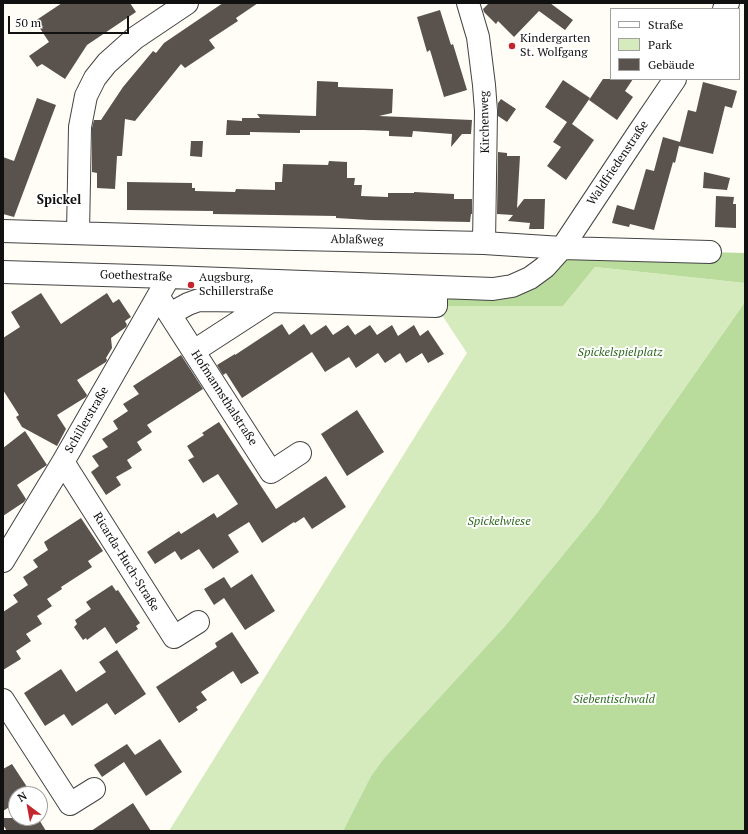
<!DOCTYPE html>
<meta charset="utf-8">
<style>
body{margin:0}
#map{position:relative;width:748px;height:834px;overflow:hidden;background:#fffdf5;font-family:"PT Serif",serif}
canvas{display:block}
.frame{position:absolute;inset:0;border:4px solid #111;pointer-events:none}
.legend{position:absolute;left:610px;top:8px;width:130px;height:72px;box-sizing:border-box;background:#fff;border:1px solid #a0a0a0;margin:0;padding:5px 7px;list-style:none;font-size:12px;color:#111}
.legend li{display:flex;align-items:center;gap:8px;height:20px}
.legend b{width:20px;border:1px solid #a0a0a0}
.north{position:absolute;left:8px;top:786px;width:40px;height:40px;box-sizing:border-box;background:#fff;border:1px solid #a0a0a0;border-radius:50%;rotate:328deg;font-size:11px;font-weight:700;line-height:16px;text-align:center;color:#111}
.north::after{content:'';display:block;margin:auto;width:14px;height:18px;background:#c4262e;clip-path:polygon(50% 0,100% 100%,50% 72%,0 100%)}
.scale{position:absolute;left:8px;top:16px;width:121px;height:18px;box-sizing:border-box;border:2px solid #111;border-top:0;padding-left:5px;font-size:12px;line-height:14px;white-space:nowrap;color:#111;-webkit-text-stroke:3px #fff;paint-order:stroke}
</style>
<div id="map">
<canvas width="748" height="834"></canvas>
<div class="frame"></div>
<ul class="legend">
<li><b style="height:5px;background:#fff"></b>Straße</li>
<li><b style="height:11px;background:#d5ebbd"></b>Park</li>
<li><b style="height:11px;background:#5a524d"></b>Gebäude</li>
</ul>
<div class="north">N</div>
<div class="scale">50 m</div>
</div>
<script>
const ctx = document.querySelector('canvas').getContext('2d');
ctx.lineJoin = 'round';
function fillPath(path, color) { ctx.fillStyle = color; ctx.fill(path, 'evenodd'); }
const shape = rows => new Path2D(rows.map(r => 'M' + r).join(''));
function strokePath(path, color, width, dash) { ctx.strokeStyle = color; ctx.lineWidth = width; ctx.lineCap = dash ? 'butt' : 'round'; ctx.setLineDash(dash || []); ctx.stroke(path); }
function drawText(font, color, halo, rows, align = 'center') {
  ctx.font = font + ' "PT Serif",serif'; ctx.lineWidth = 4; ctx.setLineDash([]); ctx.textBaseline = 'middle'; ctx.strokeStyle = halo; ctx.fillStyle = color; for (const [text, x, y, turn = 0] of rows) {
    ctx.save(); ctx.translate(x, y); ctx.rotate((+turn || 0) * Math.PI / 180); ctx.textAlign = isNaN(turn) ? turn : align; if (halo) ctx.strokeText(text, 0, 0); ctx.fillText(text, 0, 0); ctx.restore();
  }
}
const green = shape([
 [595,267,745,283,745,302,598,512,505,626,385,757,371,776,343,831,169,831,467,353,436,306,563,306]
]);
const forest = shape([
 [562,248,745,253,745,283,595,267,563,306,436,306,436,287,493,289],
 [745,302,745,831,343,831,371,776,385,757,505,626,598,512]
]);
const building = shape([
 [62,3,130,3,136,12,87,45,65,79,42,64,37,67,29,56,49,42,35,21],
 [223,3,258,3,236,18,238,21,209,40,215,48,185,68,181,64,135,121,125,119,122,156,117,156,115,189,97,188,97,173,92,172,92,128,94,120,101,120,123,87,153,51,156,53,164,43],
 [489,3,550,3,573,20,565,30,539,11,514,37,498,21,496,24,484,12,483,9],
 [440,10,451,45,453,44,467,90,444,97,430,50,427,52,417,17],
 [603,79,633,79,625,91,633,97,617,120,589,100],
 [563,80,590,98,572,124,594,140,566,180,547,166,561,147,553,142,567,122,545,107],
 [317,81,338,82,338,87,393,89,392,113,379,116,472,120,471,134,462,134,451,147,452,134,413,131,412,137,389,136,389,131,364,130,300,130,300,133,250,132,250,135,226,135,227,120,242,121,242,118,260,118,257,114,316,116],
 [703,82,737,91,732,108,725,106,713,154,679,146,675,163,673,162,654,230,630,224,629,227,612,223,617,205,634,210,646,169,654,171,663,137,680,142,688,110,696,112],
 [37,98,56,105,14,217,3,214,3,157,14,161],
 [501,99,516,109,507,122,498,116,498,103],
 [191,141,203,141,202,157,190,156],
 [498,152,507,153,507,156,520,156,517,208,524,199,545,199,544,229,529,229,530,223,508,221,513,215,497,214],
 [329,161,347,162,347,178,355,178,354,185,362,185,361,196,388,197,388,193,414,193,414,192,454,194,454,199,472,199,472,214,471,214,470,222,370,220,336,218,336,216,213,214,213,211,127,210,127,182,192,183,192,188,195,188,195,191,235,192,236,189,275,190,275,182,282,182,283,164,328,165],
 [704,172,730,178,727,190,703,188],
 [716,196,734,197,733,204,736,204,736,228,715,227],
 [41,293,61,324,107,293,113,303,119,299,131,317,125,321,127,325,126,327,111,338,112,348,106,358,107,360,106,362,77,380,87,395,86,397,57,415,66,429,57,446,22,427,16,417,19,415,3,390,3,338,20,327,11,312],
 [282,324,289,335,304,324,311,335,326,325,333,335,348,325,355,335,370,325,377,335,392,325,398,336,414,325,420,336,428,330,444,354,428,363,422,353,406,363,400,353,385,363,378,353,356,368,349,357,325,372,312,352,242,398,226,373,223,375,217,365,235,354,235,355],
 [181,355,203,389,147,425,152,432,137,442,142,450,127,460,132,468,116,477,121,485,106,495,91,472,99,466,92,456,108,447,102,439,118,429,113,421,128,411,123,404,139,394,133,386],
 [357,410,384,452,347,476,321,434],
 [219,422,276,509,326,476,346,507,312,529,304,517,295,523,294,522,262,543,249,522,228,535,239,552,213,569,199,549,181,560,175,551,155,564,147,552,179,531,181,534,214,513,217,518,238,504,218,474,203,483,188,460,194,457,187,446,204,435,202,433],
 [25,431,47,465,17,485,26,499,24,502,3,516,3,448],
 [81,518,103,551,88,561,92,567,61,587,62,589,47,599,52,606,37,616,42,624,26,634,31,641,16,651,21,659,3,670,3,612,18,602,13,595,28,585,23,577,38,567,33,560,48,550,44,542],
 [252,574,275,611,245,630,224,598,214,605,204,589,224,577,231,588],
 [112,585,116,591,118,590,140,623,136,626,138,629,116,644,105,627,87,640,86,638,83,640,74,627,77,624,75,620,91,609,86,602],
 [232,632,259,673,241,684,233,671,201,692,207,700,196,707,198,710,179,723,156,687,217,647,215,643],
 [117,650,146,694,115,715,107,703,72,726,64,714,45,726,24,693,61,669,76,692,106,672,99,662],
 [160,739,182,772,146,796,124,762,102,777,94,765,127,744,135,755],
 [12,764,31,793,16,794,16,803,3,811,3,769],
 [133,803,151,831,91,831],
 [3,818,38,818,46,831,7,831,3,825]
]);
const minor = shape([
 [468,3,478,37,484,85,486,111,484,243],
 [724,9,728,3],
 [3,231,203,237,484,243,562,248,710,252],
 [78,233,80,127,86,96,95,78,107,63,135,38,187,3],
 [3,272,169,277,493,289,512,286,530,278,545,267,562,248,637,135,675,79],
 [158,296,271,472,300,453],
 [170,314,188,304,199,300,271,301],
 [194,351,271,301,436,306,436,287],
 [63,462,174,637,198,622],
 [3,561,63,462,169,277],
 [3,700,70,804,94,789]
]);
const markers = [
 [512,46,4,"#c4262e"],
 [191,285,4,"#c4262e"]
];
const poiNames = [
 ["Kindergarten",520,39],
 ["St. Wolfgang",520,53],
 ["Augsburg,",199,278],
 ["Schillerstraße",199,292]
];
const streetNames = [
 ["Kirchenweg",485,122,-91],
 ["Waldfriedenstraße",618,163,-56],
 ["Ablaßweg",357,240,1],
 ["Goethestraße",136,276,2],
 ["Hofmannsthalstraße",224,398,57],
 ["Schillerstraße",87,420,-60],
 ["Ricarda-Huch-Straße",126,562,58]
];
const parkNames = [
 ["Spickelspielplatz",620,353],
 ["Spickelwiese",499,522],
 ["Siebentischwald",614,700]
];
const neighbourhoodNames = [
 ["Spickel",59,200]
];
fillPath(green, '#d5ebbd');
fillPath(forest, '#b9dc9c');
fillPath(building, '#5a524d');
strokePath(minor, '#444', 24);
strokePath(minor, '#fff', 22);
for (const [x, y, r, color] of markers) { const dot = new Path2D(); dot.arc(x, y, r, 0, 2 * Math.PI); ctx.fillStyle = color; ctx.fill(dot); strokePath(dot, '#fff', 1.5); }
drawText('12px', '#111', '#fff', poiNames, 'left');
drawText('12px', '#111', '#fff', streetNames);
drawText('italic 12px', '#2f6b1f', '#fff', parkNames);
drawText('bold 13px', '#111', '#fff', neighbourhoodNames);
</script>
